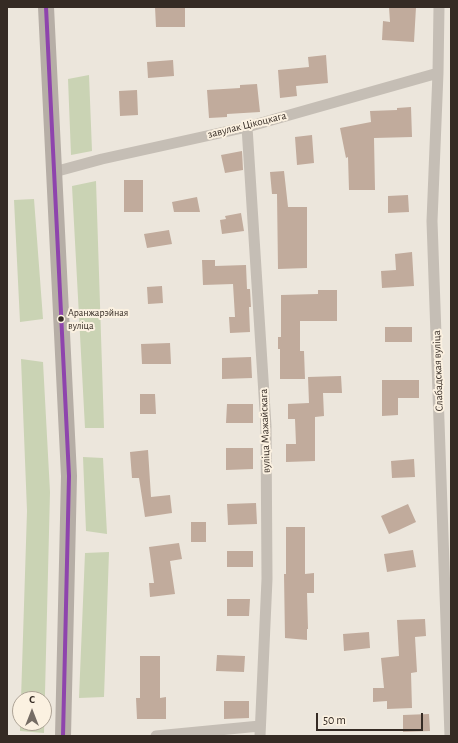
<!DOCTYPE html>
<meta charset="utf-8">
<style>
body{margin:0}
#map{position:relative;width:458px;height:743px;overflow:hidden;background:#ece6dc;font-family:"Alegreya Sans",sans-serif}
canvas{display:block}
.frame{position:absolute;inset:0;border:8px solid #352b24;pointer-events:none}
.north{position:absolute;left:12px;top:691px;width:40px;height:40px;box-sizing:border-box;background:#fbf1e1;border:1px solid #aca295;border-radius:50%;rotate:0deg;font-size:11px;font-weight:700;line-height:16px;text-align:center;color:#352b24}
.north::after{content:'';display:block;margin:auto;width:14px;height:18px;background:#756c64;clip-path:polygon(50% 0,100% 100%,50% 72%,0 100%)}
.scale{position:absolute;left:316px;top:713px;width:107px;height:18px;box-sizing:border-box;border:2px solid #352b24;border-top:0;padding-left:5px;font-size:12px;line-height:14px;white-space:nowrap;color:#352b24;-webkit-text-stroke:3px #fbf1e1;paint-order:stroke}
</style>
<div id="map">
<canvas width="458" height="743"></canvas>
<div class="frame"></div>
<div class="north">С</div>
<div class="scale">50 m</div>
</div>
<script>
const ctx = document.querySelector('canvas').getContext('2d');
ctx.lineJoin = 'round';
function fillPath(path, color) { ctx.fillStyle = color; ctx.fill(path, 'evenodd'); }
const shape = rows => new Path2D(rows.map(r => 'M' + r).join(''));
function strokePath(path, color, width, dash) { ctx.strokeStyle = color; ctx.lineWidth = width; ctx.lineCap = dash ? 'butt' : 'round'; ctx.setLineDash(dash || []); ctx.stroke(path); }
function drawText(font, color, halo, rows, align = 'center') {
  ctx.font = font + ' "Alegreya Sans",sans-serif'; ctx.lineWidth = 4; ctx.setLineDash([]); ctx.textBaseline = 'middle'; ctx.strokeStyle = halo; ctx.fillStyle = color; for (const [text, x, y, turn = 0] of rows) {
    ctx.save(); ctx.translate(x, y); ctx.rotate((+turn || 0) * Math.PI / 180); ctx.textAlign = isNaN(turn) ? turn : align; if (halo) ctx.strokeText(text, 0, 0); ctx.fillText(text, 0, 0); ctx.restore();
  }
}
const green = shape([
 [89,75,92,151,71,155,68,79],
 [96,181,104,428,85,428,72,186],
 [34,199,43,319,20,322,14,200],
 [21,359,43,362,50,492,44,733,20,731,20,723,44,723,44,699,21,699,27,511],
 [83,457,103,458,107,534,86,531],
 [109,552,104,697,79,698,85,553]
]);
const building = shape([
 [155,7,185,7,185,27,156,27],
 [389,7,416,7,414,42,382,40,383,21,390,22],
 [326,55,328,83,296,86,297,96,280,98,278,70,309,67,308,57],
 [173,60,174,76,148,78,147,62],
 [257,84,260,112,227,114,227,117,209,118,207,90,240,88,240,85],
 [137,90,138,115,120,116,119,91],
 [411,107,412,137,374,138,375,190,349,190,348,157,346,158,340,128,371,122,370,111,397,110,397,108],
 [312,135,314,163,297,165,295,137],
 [242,151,243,170,225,173,221,155],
 [284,171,288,207,307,207,307,268,278,269,277,194,272,194,270,172],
 [124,180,143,180,143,212,124,212],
 [408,195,409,212,388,213,388,196],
 [197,197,200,212,174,212,172,202],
 [241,213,244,231,222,234,220,220,226,219,225,216],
 [169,230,172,244,147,248,144,234],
 [412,252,414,286,382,288,381,271,396,270,395,254],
 [202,260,215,260,215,266,246,265,247,289,250,289,251,307,249,307,250,332,230,333,229,317,235,317,233,284,203,285],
 [162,286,163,303,148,304,147,287],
 [318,290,337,290,337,321,300,321,300,351,304,351,305,379,280,379,280,349,278,349,278,337,281,337,281,295,318,294],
 [385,327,412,327,412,342,385,342],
 [170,343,171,364,142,364,141,344],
 [251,357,252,378,222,379,222,358],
 [341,376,342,393,323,393,324,416,315,417,315,461,286,462,286,444,296,444,295,419,288,419,288,404,309,403,308,377],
 [382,380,419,380,419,398,398,398,398,415,382,416],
 [140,394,155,394,156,414,140,414],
 [227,404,253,404,253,423,226,423],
 [226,448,253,448,253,469,226,470],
 [148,450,151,497,170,495,172,513,145,517,139,478,132,478,130,452],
 [414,459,415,477,392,478,391,461],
 [256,503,257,524,228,525,227,504],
 [408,504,416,522,399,530,389,534,381,516],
 [191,522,206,522,206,542,191,542],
 [286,527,305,527,305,574,314,573,314,593,307,593,308,629,307,629,307,640,285,638,284,574,286,574],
 [179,543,182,559,170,561,175,594,150,597,149,583,154,583,149,547],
 [413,550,416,567,387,572,384,554],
 [227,551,253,551,253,567,227,567],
 [227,599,250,599,249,616,227,616],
 [425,619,426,636,415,637,417,672,411,673,412,708,387,709,387,701,373,702,373,688,384,688,381,658,399,656,397,620],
 [369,632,370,648,344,651,343,634],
 [217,655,245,656,244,672,216,671],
 [140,656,160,656,160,698,166,697,166,719,137,719,136,698,140,698],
 [224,701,249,701,249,718,224,719],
 [429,714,430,731,403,732,403,715]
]);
const street = shape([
 [439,7,438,73,432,221,450,736],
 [247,127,266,426,267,579,260,736],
 [54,172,102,159,247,127,438,73],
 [156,736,260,726]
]);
const secondary = shape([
 [46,7,69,476,63,736]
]);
const bus1 = shape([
 [46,7,69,476,63,736]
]);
const markers = [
 [61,319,3.5,"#352b24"]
];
const busNames = [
 ["Аранжарэйная",68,313],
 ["вуліца",68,326]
];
const streetNames = [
 ["завулак Цікоцкага",247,125,-14],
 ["Слабадская вуліца",438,371,-92],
 ["вуліца Мажайскага",265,431,-92]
];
fillPath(green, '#cad3b4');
fillPath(building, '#c1ab9c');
strokePath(street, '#c5beb5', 11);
strokePath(secondary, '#b6aea6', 16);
strokePath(bus1, '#8e44ad', 4);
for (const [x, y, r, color] of markers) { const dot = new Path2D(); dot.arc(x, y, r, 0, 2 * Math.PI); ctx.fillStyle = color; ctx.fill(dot); strokePath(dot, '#fbf1e1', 1.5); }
drawText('10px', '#352b24', '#fbf1e1', busNames, 'left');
drawText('11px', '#352b24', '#fbf1e1', streetNames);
</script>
